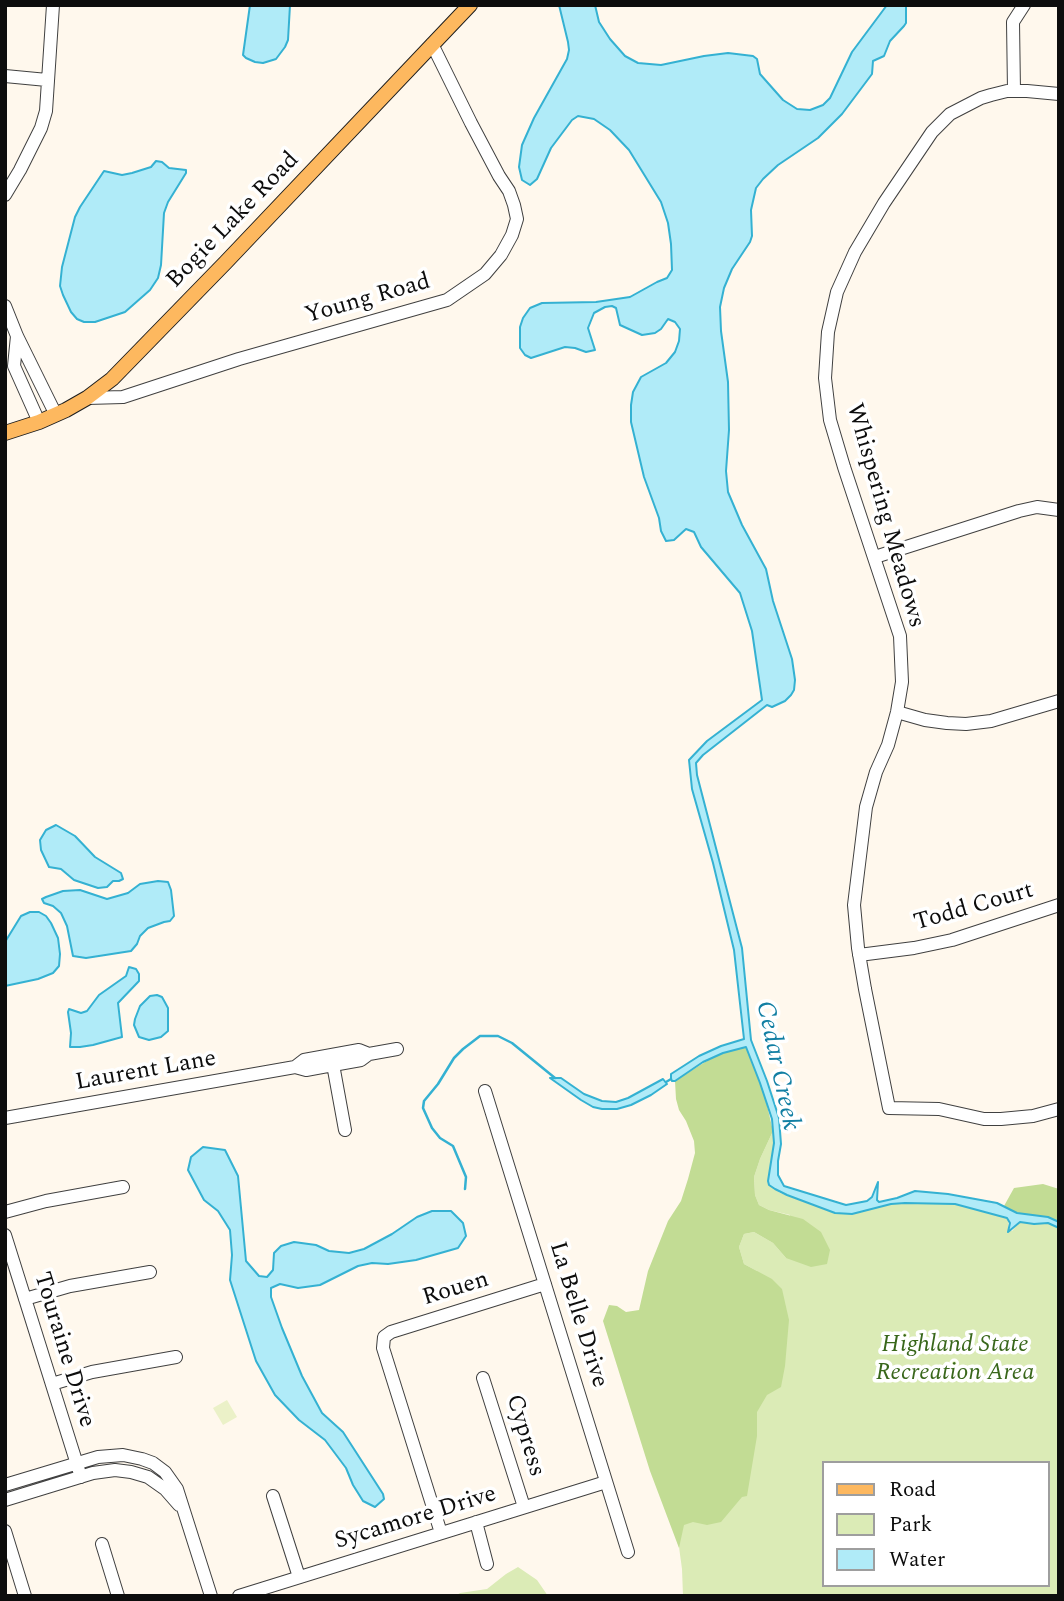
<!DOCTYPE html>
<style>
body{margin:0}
#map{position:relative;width:1064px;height:1601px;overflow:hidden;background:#fff8ed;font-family:Spectral,serif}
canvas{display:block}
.frame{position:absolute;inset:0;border:7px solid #0d0d0d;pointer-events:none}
.legend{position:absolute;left:822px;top:1461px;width:228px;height:126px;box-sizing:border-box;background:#fff;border:2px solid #9e9e9e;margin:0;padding:9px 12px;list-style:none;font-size:21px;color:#0d0d0d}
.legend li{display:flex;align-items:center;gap:14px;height:35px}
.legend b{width:35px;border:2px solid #9e9e9e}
</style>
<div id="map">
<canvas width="1064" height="1601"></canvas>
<div class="frame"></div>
<ul class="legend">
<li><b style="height:9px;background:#fdb85f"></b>Road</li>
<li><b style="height:19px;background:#dbebb6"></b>Park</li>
<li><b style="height:19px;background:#b0ebf8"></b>Water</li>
</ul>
</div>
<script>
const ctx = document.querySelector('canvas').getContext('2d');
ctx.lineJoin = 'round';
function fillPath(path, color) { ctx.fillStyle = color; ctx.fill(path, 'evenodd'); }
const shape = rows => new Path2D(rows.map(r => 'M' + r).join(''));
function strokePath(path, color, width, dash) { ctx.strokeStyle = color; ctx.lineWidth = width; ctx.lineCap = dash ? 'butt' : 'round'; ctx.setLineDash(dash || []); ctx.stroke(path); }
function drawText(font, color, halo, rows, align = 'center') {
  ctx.font = font + ' Spectral,serif'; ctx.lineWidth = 7; ctx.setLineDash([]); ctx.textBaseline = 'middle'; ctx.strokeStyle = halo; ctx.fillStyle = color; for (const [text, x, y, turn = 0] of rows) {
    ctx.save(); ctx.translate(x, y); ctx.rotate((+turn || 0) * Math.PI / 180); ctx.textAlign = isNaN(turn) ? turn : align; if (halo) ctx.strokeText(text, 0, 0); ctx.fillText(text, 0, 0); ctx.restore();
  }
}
const green = shape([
 [773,1131,774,1143,769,1185,780,1193,835,1213,852,1214,891,1204,919,1202,955,1204,1003,1216,1009,1219,1008,1228,1012,1231,1020,1222,1039,1224,1059,1221,1059,1596,683,1596,682,1569,679,1547,617,1352,757,1271,744,1264,739,1247,744,1234,754,1232,773,1243,786,1258,790,1215,769,1210,759,1205,755,1195,754,1177,760,1159],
 [824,1463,1048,1463,1048,1585,824,1585],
 [518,1567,537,1580,548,1596,455,1596,460,1593,487,1589,506,1574]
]);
const forest = shape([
 [746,1047,765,1097,773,1131,760,1159,754,1177,755,1195,759,1205,769,1210,803,1219,821,1232,830,1250,827,1264,811,1267,786,1258,773,1243,754,1232,744,1234,739,1247,744,1264,772,1279,782,1289,789,1320,785,1366,781,1387,767,1395,757,1412,757,1436,747,1496,742,1497,721,1522,707,1525,693,1522,684,1525,679,1548,650,1471,603,1321,609,1305,617,1306,626,1312,639,1310,648,1271,668,1221,681,1201,688,1179,695,1153,694,1141,686,1121,679,1110,676,1099,675,1081,713,1057,733,1050],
 [1043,1184,1059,1189,1059,1222,1048,1217,1017,1213,1004,1206,1014,1188]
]);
const pitch = shape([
 [227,1400,237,1417,223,1425,213,1408]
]);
const water = shape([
 [250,5,290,5,288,40,285,47,276,59,263,63,255,62,246,58,243,55,250,5],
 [559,5,595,5,599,22,610,39,625,56,638,63,661,65,704,56,728,53,753,56,757,59,760,74,783,100,797,109,810,110,823,105,830,98,852,52,887,5,906,5,906,23,904,26,890,41,884,56,873,61,872,74,842,114,818,138,778,165,763,179,756,188,751,210,752,236,750,242,732,269,724,288,720,307,721,331,728,382,729,430,726,471,728,492,742,525,766,569,773,601,792,659,795,680,794,690,791,695,785,701,772,707,767,705,703,755,696,763,697,775,742,948,751,1040,767,1081,779,1118,781,1144,778,1161,778,1175,784,1186,846,1205,867,1201,872,1197,878,1182,877,1200,879,1202,897,1198,915,1191,948,1194,997,1203,1017,1213,1048,1217,1059,1222,1059,1228,1048,1223,1034,1224,1020,1222,1008,1232,1010,1223,1007,1218,955,1204,905,1203,891,1204,852,1214,835,1213,787,1195,775,1189,769,1185,768,1181,774,1143,772,1119,760,1083,746,1047,723,1053,703,1062,675,1081,672,1081,671,1079,671,1074,699,1056,721,1046,744,1039,734,950,713,863,692,789,689,760,707,741,762,700,752,631,740,593,701,547,694,532,686,529,674,540,666,541,661,531,659,518,644,477,631,422,631,405,633,392,641,377,666,363,675,352,679,341,680,329,675,322,668,319,661,329,655,333,642,335,620,325,616,308,612,306,605,307,594,313,588,328,595,350,586,352,575,348,565,347,531,358,525,355,520,348,520,327,523,318,530,308,542,303,596,302,630,297,657,282,667,278,672,270,671,244,668,223,661,202,629,150,610,130,594,119,578,116,572,120,551,148,537,179,530,185,522,180,519,167,522,145,534,118,567,59,569,50,568,42,559,5],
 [156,161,162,162,169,168,186,170,186,173,168,202,164,213,161,265,158,278,150,290,125,312,95,322,84,322,77,319,71,312,63,295,60,286,62,267,75,217,80,207,104,171,122,175,132,173,151,167,156,161],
 [56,825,75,836,95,857,121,873,123,879,119,881,113,881,107,887,98,888,74,880,61,869,49,867,41,850,40,840,46,830,56,825],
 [158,881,168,882,171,890,174,916,170,921,164,922,148,928,140,936,137,944,131,951,86,958,73,956,67,926,61,913,53,906,44,903,42,899,46,897,63,891,80,890,107,899,128,893,140,884,158,881],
 [30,912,39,912,46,916,51,923,58,938,60,954,59,966,53,973,38,979,5,986,5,942,21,916,30,912],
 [129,967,136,969,139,974,139,981,118,1003,122,1037,93,1045,80,1047,70,1047,71,1033,68,1012,69,1009,81,1013,87,1011,99,995,126,976,129,967],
 [157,995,162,997,168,1008,168,1031,161,1037,149,1040,139,1037,134,1025,135,1019,140,1006,150,996,157,995],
 [550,1078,561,1078,584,1094,602,1101,616,1102,628,1098,663,1079,667,1084,651,1095,631,1105,617,1109,602,1109,593,1107,581,1100,550,1078],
 [203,1147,225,1150,238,1176,246,1261,259,1276,267,1277,273,1270,274,1253,281,1246,294,1242,316,1245,329,1251,349,1253,364,1249,392,1234,417,1217,432,1211,451,1211,463,1223,466,1236,458,1248,416,1260,388,1264,372,1263,358,1266,320,1285,298,1288,280,1284,271,1288,271,1297,282,1328,302,1376,322,1413,343,1432,383,1494,384,1499,375,1507,363,1501,353,1485,346,1468,325,1440,299,1420,275,1395,256,1361,230,1280,232,1255,230,1230,218,1211,204,1200,188,1170,191,1157,203,1147]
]);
const stream = shape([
 [666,1082,671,1079],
 [465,1189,466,1177,453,1146,440,1138,432,1128,423,1108,424,1101,438,1084,454,1058,463,1049,480,1036,498,1036,512,1043,555,1078]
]);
const minor = shape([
 [5,76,47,80],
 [1014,91,1013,22,1024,5],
 [1059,94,1027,91,1007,91,991,95,981,98,950,114,932,132,884,203,855,252,837,292,828,332,825,378,830,420,844,467,900,636,902,682,897,712,888,745,876,772,866,807,854,905,858,948,865,989,889,1108,939,1109,984,1119,1001,1119,1033,1116,1059,1109],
 [5,195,20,170,41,128,46,111,53,5],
 [5,306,17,336,56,415],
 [17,336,14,366,39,422],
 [87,398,123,397,239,359,447,300,485,274,501,255,512,235,517,219,514,205,509,191,499,176,471,123,432,44],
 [875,557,1019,511,1037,507,1059,510],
 [897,712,925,720,947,723,966,724,991,721,1059,701],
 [859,955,914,948,952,940,1059,905],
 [332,1059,345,1130],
 [295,1067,304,1060,359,1050,369,1054],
 [485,1091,628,1552],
 [5,1118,295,1067,306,1070,333,1065,361,1060,369,1054,397,1049],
 [5,1212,46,1201,123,1187],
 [5,1235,81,1477],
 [25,1299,70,1286,150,1272],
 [483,1378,524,1507],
 [52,1384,92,1372,176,1357],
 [5,1485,98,1457,123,1455,142,1459,153,1463,165,1472,177,1489,211,1596],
 [273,1496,299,1577],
 [5,1500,93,1473,115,1470,131,1472,148,1477,165,1489,179,1505],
 [476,1522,487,1564],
 [5,1531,25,1596],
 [441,1533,383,1348,384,1337,391,1332,545,1284],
 [102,1544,118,1596],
 [239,1596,606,1482]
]);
const major = shape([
 [5,433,39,422,66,410,87,398,112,379,226,262,470,5]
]);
const streetNames = [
 ["Bogie Lake Road",234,221,-46],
 ["Young Road",368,300,-16],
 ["Whispering Meadows",884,516,74],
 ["Todd Court",974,908,-16],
 ["Laurent Lane",146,1072,-10],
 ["Rouen",456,1290,-17],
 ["La Belle Drive",577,1315,73],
 ["Touraine Drive",63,1350,73],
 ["Cypress",524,1436,73],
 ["Sycamore Drive",416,1519,-17]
];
const parkNames = [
 ["Highland State",955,1346],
 ["Recreation Area",955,1374]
];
const waterNames = [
 ["Cedar Creek",776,1066,78]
];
fillPath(green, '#dbebb6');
fillPath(forest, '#c2dc94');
fillPath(pitch, '#ebf1c8');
fillPath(water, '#b0ebf8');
strokePath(water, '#34b1d2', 2);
strokePath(stream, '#34b1d2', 2.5);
strokePath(minor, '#404040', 14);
strokePath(major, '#1e1e1e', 16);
strokePath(minor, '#fff', 12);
strokePath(major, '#fdb85f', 14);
drawText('24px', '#0d0d0d', '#fff', streetNames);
drawText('italic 24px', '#39671b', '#fff', parkNames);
drawText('italic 26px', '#127fa3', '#fff', waterNames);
</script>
